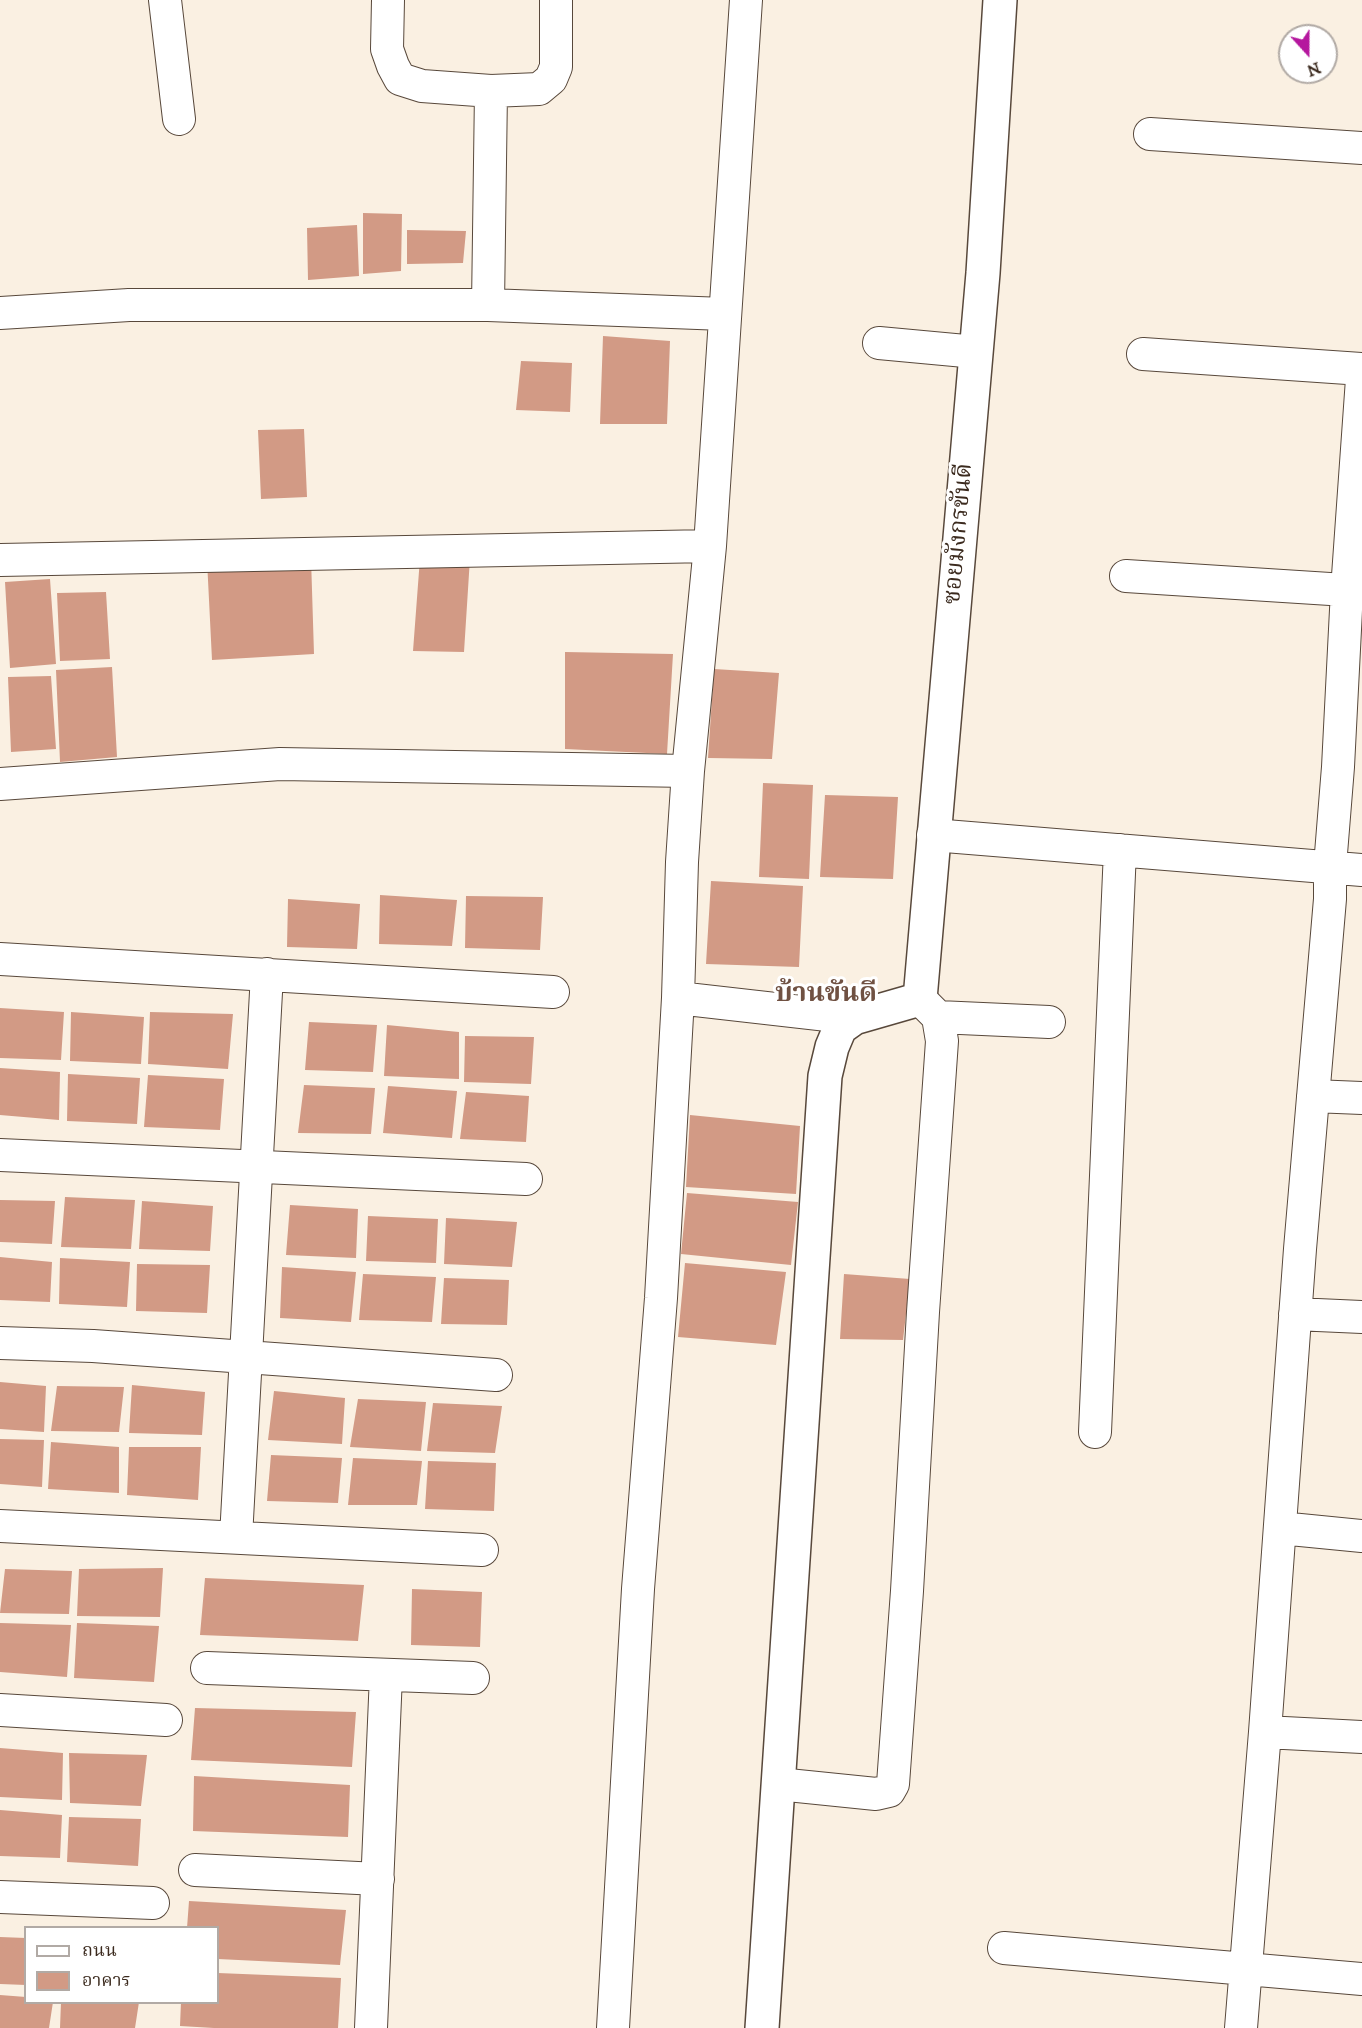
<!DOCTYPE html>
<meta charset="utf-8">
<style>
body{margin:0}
#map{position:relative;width:1362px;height:2028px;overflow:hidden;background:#faf0e2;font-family:"IM FELL DW Pica","Noto Serif Thai",serif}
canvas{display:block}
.legend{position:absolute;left:24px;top:1926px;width:195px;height:78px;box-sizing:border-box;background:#fff;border:2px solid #b1aaa5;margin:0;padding:8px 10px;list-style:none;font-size:18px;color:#3b2a1e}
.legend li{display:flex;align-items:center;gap:12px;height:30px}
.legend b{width:30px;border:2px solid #b1aaa5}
.north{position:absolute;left:1278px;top:24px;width:60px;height:60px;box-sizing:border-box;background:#fff;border:2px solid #b1aaa5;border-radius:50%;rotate:159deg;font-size:16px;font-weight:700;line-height:24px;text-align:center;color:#3b2a1e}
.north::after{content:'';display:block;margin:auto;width:21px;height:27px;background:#b5179e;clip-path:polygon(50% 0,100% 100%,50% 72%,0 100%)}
</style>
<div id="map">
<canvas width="1362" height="2028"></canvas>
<ul class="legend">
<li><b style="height:8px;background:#fff"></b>ถนน</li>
<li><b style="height:16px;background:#d29a85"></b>อาคาร</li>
</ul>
<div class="north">N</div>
</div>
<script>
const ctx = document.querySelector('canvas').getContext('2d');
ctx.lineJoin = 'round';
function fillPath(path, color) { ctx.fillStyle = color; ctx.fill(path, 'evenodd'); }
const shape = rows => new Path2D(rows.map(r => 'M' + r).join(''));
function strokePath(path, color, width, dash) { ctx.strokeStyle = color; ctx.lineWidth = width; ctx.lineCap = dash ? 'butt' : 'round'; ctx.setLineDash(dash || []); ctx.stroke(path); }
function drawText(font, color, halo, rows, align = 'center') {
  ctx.font = font + ' "IM FELL DW Pica","Noto Serif Thai",serif'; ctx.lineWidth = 6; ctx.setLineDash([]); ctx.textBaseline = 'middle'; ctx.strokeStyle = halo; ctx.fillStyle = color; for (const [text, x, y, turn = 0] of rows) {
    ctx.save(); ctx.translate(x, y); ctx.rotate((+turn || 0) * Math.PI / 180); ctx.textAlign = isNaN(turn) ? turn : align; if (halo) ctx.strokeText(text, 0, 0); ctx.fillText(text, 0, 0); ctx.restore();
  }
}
const building = shape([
 [363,213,402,214,401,271,363,274],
 [357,225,359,276,308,280,307,228],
 [407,230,466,231,463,263,407,264],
 [603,336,670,341,667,424,600,424],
 [521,361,572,363,570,412,516,410],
 [304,429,307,497,261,499,258,430],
 [311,558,314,654,212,660,207,560],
 [420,558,470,558,464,652,413,651],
 [50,579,56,664,10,668,5,582],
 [106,592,110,659,60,661,57,593],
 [565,652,673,654,667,754,565,749],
 [112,667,117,757,60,762,56,670],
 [714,669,779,673,772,759,708,758],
 [51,676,56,749,11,752,8,677],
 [763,783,813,785,809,879,759,877],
 [825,795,898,797,893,879,820,877],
 [711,881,803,886,799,967,706,964],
 [380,895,457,900,452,946,379,944],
 [466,896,543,897,540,950,465,948],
 [288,899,360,904,357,949,287,947],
 [0,1008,64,1012,61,1060,0,1058],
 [71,1012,144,1017,141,1064,70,1061],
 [150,1012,233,1014,228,1069,148,1064],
 [309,1022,377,1025,373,1072,305,1070],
 [387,1025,459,1032,459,1079,384,1076],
 [465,1036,534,1037,531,1084,464,1082],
 [0,1068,60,1072,59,1120,0,1115],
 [68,1074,140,1078,137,1124,67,1121],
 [148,1075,224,1079,220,1130,144,1127],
 [304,1085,375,1088,371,1134,298,1133],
 [388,1086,457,1091,452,1138,383,1133],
 [466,1092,529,1096,526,1142,460,1139],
 [690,1115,800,1126,796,1194,686,1187],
 [687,1193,798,1202,791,1265,681,1254],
 [65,1197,135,1200,131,1249,61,1247],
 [0,1200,55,1201,52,1244,0,1242],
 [142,1201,213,1206,210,1251,139,1249],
 [290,1205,358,1209,356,1258,286,1255],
 [368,1216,438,1219,436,1263,366,1261],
 [446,1218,517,1222,512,1267,444,1264],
 [0,1257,52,1262,50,1302,0,1300],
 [60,1258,130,1262,127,1307,59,1304],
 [685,1263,786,1272,776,1345,678,1337],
 [137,1264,210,1265,207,1313,136,1311],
 [282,1267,356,1272,351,1322,280,1318],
 [363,1274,436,1277,432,1322,359,1320],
 [844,1274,910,1279,903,1340,840,1339],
 [444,1278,509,1280,507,1325,441,1324],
 [0,1382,46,1386,44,1432,0,1429],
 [132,1385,205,1392,202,1435,129,1433],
 [57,1386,124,1387,119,1432,51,1431],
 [274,1391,345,1398,342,1444,268,1440],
 [358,1399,426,1402,421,1451,350,1447],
 [433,1403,502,1406,495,1453,427,1451],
 [0,1439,44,1440,42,1487,0,1484],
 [51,1442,119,1447,119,1493,48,1489],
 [129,1447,201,1447,198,1500,127,1495],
 [271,1455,342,1458,338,1503,267,1501],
 [353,1458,422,1461,417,1505,348,1505],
 [428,1461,496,1463,494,1511,425,1509],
 [163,1568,160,1617,77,1616,79,1569],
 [5,1569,72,1571,69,1614,0,1613],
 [205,1578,364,1585,358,1641,200,1635],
 [412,1589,482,1592,480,1647,411,1645],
 [0,1623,71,1625,67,1677,0,1672],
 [77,1623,159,1626,154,1682,74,1678],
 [195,1708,356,1712,352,1767,191,1760],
 [0,1748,63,1753,62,1800,0,1797],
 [69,1753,147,1755,141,1806,70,1803],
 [194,1776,350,1785,348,1837,193,1831],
 [0,1810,62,1815,60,1858,0,1856],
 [69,1817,141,1819,138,1866,67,1862],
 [189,1901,346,1910,340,1965,218,1959,218,1928,187,1928],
 [0,1937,26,1938,26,1985,0,1984],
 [218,1973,341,1978,338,2028,214,2028,180,2026,181,2002,218,2002],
 [0,1995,26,1997,26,2002,53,2002,49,2028,0,2028],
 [61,2002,139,2002,135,2028,60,2028]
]);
const minor = shape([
 [165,0,179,119],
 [388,0,387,49,393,66,400,79,422,86,491,91,539,89,551,79,556,67,556,0],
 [1150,134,1362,148],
 [488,305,491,91],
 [0,313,129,305,488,305,724,314],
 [879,343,976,352],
 [1143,354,1362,369],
 [0,560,710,546],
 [1126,576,1362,591],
 [0,784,280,764,688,771],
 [933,835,1362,870],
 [0,959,553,992],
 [678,998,854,1018],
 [938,1017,1049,1022],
 [1313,1096,1362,1098],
 [0,1155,526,1179],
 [1295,1314,1362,1317],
 [0,1343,93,1346,496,1375],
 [1095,1432,1120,850],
 [0,1526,482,1550],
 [1280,1528,1362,1536],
 [236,1537,267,974],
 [207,1668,473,1678],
 [0,1710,166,1720],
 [1265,1732,1362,1737],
 [778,1784,876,1794,889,1791,893,1784,907,1591,923,1312,942,1041,938,1017,920,999],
 [195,1870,378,1879],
 [0,1897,153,1903],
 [1004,1948,1362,1979],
 [371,2028,386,1675],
 [613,2028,638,1589,661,1298,678,998,682,862,688,771,710,546,746,0],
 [1241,2028,1265,1732,1300,1249,1330,899,1330,866,1338,767,1347,590,1362,379]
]);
const tertiary = shape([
 [762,2028,825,1076,832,1047,840,1028,854,1018,920,999,983,273,1000,0]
]);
const streetNames = [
 ["ซอยมังกรขันดี",960,534,-85]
];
const quarterNames = [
 ["บ้านขันดี",826,995]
];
fillPath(building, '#d29a85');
strokePath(minor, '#58483b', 34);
strokePath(tertiary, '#58483b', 36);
strokePath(minor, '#fff', 32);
strokePath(tertiary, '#fff', 33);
drawText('24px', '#3b2a1e', '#fff', streetNames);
drawText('bold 27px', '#705142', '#fff', quarterNames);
</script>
